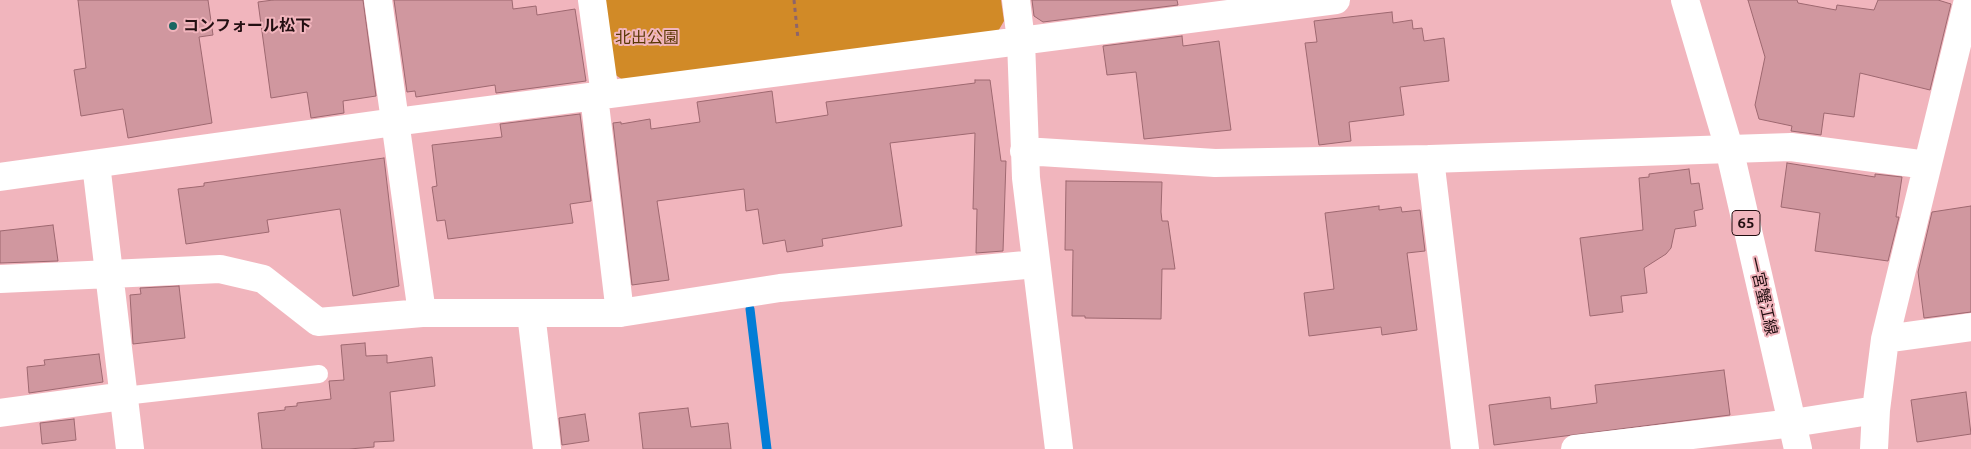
<!DOCTYPE html>
<meta charset="utf-8">
<style>
body{margin:0}
canvas{display:block;background:#f1b5bd}
</style>
<canvas width="1971" height="449"></canvas>
<script>
const ctx = document.querySelector('canvas').getContext('2d');
ctx.lineJoin = 'round';
function fillPath(path, color) { ctx.fillStyle = color; ctx.fill(path, 'evenodd'); }
const shape = rows => new Path2D(rows.map(r => 'M' + r).join(''));
function strokePath(path, color, width, dash) { ctx.strokeStyle = color; ctx.lineWidth = width; ctx.lineCap = dash ? 'butt' : 'round'; ctx.setLineDash(dash || []); ctx.stroke(path); }
function drawText(font, color, halo, rows, align = 'center') {
  ctx.font = font + ' Ubuntu,"Noto Sans JP",sans-serif'; ctx.lineWidth = 4; ctx.setLineDash([]); ctx.textBaseline = 'middle'; ctx.strokeStyle = halo; ctx.fillStyle = color; for (const [text, x, y, turn = 0] of rows) {
    ctx.save(); ctx.translate(x, y); ctx.rotate((+turn || 0) * Math.PI / 180); ctx.textAlign = isNaN(turn) ? turn : align; if (halo) ctx.strokeText(text, 0, 0); ctx.fillText(text, 0, 0); ctx.restore();
  }
}
const green = shape([
 [602,0,1001,0,1004,21,997,33,623,80,611,72]
]);
const stream = shape([
 [750,309,767,449]
]);
const building = shape([
 [78,0,208,0,213,35,199,37,212,123,128,138,123,109,81,116,74,70,86,68,78,0],
 [273,0,363,0,376,96,343,101,344,113,311,118,307,92,271,98,258,2,273,0],
 [394,0,512,0,513,9,536,6,537,15,575,9,586,81,496,93,495,85,416,97,415,91,407,92,394,0],
 [1032,0,1177,0,1178,5,1043,22,1034,16,1032,0],
 [1748,0,1797,0,1798,3,1836,10,1837,5,1874,10,1878,0,1938,0,1951,4,1930,90,1860,73,1854,117,1824,113,1821,135,1791,131,1792,126,1759,119,1755,105,1765,57,1748,0],
 [1392,12,1393,23,1412,20,1413,29,1422,28,1424,41,1444,38,1449,81,1400,87,1404,115,1349,122,1351,141,1319,145,1305,43,1317,42,1314,21,1392,12],
 [1182,36,1183,46,1219,41,1231,130,1144,139,1136,72,1107,75,1103,46,1182,36],
 [975,80,990,80,1001,161,1006,161,1003,251,976,253,977,209,973,209,975,133,890,143,902,226,822,239,823,246,787,252,785,240,763,244,758,209,746,211,744,189,657,201,669,280,632,285,613,123,621,122,621,124,650,119,651,129,700,122,697,102,772,91,776,123,828,115,826,102,975,83,975,80],
 [580,114,591,201,570,204,573,223,448,239,445,220,437,221,432,187,437,186,432,145,502,137,500,124,580,114],
 [384,158,399,286,353,296,340,209,267,220,269,232,186,244,178,189,204,186,204,183,384,158],
 [1787,163,1875,177,1875,174,1902,177,1896,217,1899,217,1888,261,1815,251,1820,213,1781,207,1787,163],
 [1689,169,1691,184,1699,183,1703,209,1694,211,1696,226,1675,229,1671,248,1666,254,1644,268,1647,293,1621,296,1623,312,1590,316,1580,238,1643,230,1639,178,1649,177,1649,174,1689,169],
 [1066,181,1162,182,1161,212,1162,221,1168,221,1175,269,1162,269,1161,319,1085,318,1085,316,1072,316,1073,250,1065,250,1066,181],
 [1379,206,1379,210,1401,207,1402,212,1420,210,1425,251,1407,253,1417,330,1382,335,1381,327,1309,336,1304,293,1334,289,1325,213,1379,206],
 [1971,206,1971,312,1924,318,1918,272,1932,212,1971,206],
 [53,225,58,261,0,263,0,231,53,225],
 [179,286,185,338,133,344,130,295,141,294,140,288,179,286],
 [365,343,366,356,387,355,387,363,432,357,435,386,390,392,394,441,374,442,374,447,349,449,262,449,258,413,285,410,285,407,297,406,297,403,331,399,329,381,344,380,341,345,365,343],
 [99,354,103,382,29,393,27,367,45,365,44,360,99,354],
 [1724,370,1730,415,1494,445,1489,405,1550,397,1551,409,1597,403,1595,385,1724,370],
 [1966,392,1971,434,1917,442,1911,400,1966,392],
 [688,408,691,427,728,423,731,449,643,449,639,413,688,408],
 [585,414,589,441,562,445,559,418,585,414],
 [74,419,76,440,42,444,40,423,74,419]
]);
const path = shape([
 [794,0,798,39]
]);
const service = shape([
 [124,396,319,374]
]);
const minor = shape([
 [378,0,422,313],
 [592,0,605,95],
 [1016,0,1021,41,1026,178,1059,449],
 [594,96,620,313],
 [1024,151,1215,163,1430,159,1791,147,1927,165],
 [1430,159,1465,449],
 [96,164,130,449],
 [0,177,395,122,1336,0],
 [0,279,220,269,263,279,318,322,422,313,620,313,780,288,1036,264],
 [531,313,547,449],
 [1885,339,1971,327],
 [0,413,124,396],
 [1575,449,1793,423,1876,410],
 [1874,449,1876,410,1885,339,1968,0]
]);
const primary = shape([
 [1685,0,1729,148,1798,449]
]);
const markers = [
 [173,26,5,"#196662"]
];
const shields = [
 [1746,223,28]
];
const shieldNames = [
 ["65",1746,223]
];
const poiNames = [
 ["コンフォール松下",183,26]
];
const parkNames = [
 ["北出公園",647,38]
];
const streetNames = [
 ["一宮蟹江線",1763,296,77]
];
fillPath(green, '#d18a27');
strokePath(stream, '#027dd6', 9);
fillPath(building, '#d0979f');
strokePath(building, '#9e6870', 1);
strokePath(path, '#8d646a', 3, [4, 4]);
strokePath(service, '#fff', 18);
strokePath(minor, '#fff', 28);
strokePath(primary, '#fff', 28);
for (const [x, y, r, color] of markers) { const dot = new Path2D(); dot.arc(x, y, r, 0, 2 * Math.PI); ctx.fillStyle = color; ctx.fill(dot); strokePath(dot, '#f1b5bd', 2); }
for (const [x, y, w] of shields) { const box = new Path2D(); box.roundRect(x - w / 2, y - 12.5, w, 25, 4); ctx.fillStyle = '#f1b5bd'; ctx.fill(box); strokePath(box, '#230f12', 1); }
drawText('bold 15px', '#230f12', null, shieldNames);
drawText('bold 16px', '#230f12', '#f1b5bd', poiNames, 'left');
drawText('16px', '#593704', '#f1b5bd', parkNames);
drawText('16px', '#230f12', '#f1b5bd', streetNames);
</script>
